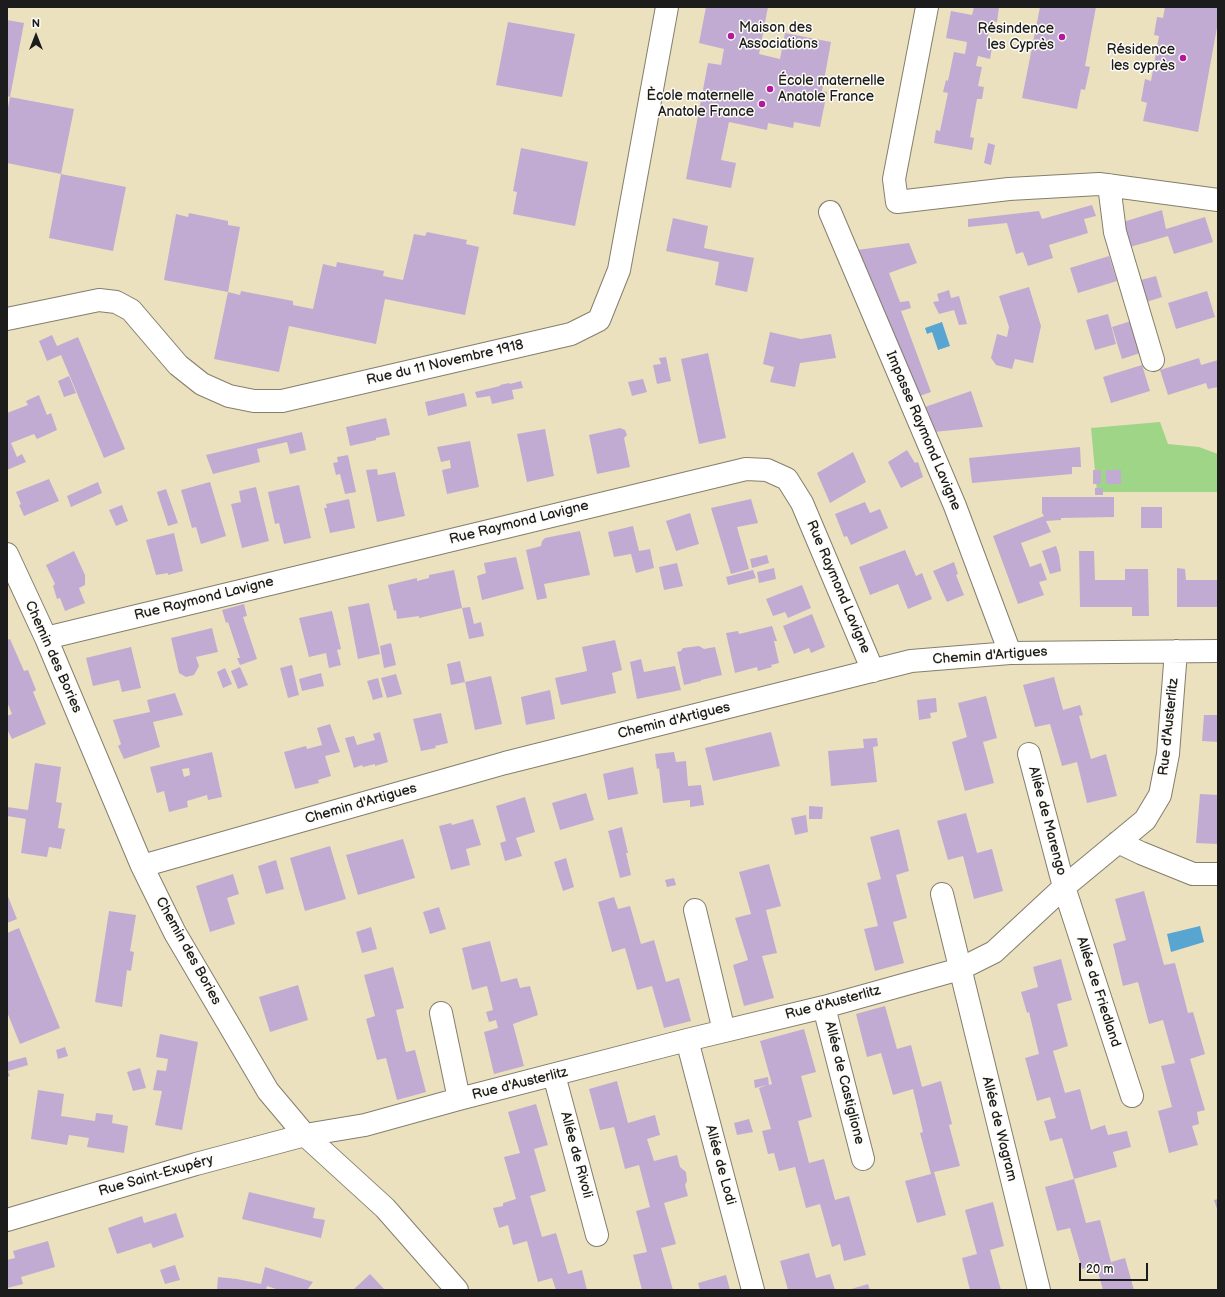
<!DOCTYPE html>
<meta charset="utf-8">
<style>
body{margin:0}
#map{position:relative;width:1225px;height:1297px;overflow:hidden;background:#ebe1be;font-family:"Balsamiq Sans",sans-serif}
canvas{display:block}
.frame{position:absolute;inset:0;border:8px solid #1c1c1c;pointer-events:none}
.north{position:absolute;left:16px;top:16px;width:40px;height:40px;-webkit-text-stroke:3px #fdfcf7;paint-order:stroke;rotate:0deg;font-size:11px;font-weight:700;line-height:16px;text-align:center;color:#1c1c1c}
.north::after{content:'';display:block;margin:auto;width:14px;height:18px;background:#1c1c1c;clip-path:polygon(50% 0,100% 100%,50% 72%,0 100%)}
.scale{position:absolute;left:1079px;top:1263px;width:69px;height:18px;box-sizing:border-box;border:2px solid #1c1c1c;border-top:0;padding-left:5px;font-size:12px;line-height:14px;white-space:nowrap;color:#1c1c1c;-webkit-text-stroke:3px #fdfcf7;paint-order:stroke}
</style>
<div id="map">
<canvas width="1225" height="1297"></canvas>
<div class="frame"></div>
<div class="north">N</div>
<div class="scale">20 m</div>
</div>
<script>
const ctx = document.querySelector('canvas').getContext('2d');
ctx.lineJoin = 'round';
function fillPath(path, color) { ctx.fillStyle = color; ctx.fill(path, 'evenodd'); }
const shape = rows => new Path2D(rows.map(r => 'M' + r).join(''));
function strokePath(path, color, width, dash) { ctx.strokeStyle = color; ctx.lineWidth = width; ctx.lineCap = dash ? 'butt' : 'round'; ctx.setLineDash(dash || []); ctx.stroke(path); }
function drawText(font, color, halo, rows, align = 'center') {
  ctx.font = font + ' "Balsamiq Sans",sans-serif'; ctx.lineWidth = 3; ctx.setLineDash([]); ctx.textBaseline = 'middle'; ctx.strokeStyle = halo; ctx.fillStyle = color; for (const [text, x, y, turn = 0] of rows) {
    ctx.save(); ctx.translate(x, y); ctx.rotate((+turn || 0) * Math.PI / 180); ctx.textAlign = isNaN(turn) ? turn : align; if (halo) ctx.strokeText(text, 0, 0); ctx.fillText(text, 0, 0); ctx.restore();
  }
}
const green = shape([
 [1160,422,1168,444,1199,447,1218,454,1218,492,1097,492,1091,428]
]);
const water = shape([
 [942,322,950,346,938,350,932,332,927,334,925,328],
 [1200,926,1204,942,1171,952,1167,934]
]);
const building = shape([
 [706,7,768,7,759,54,780,59,785,33,831,42,822,91,827,92,820,127,794,122,793,128,768,123,767,130,729,122,721,160,736,163,731,188,686,179,708,63,721,65,724,49,699,43],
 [974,7,999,7,997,22,991,21,986,46,992,47,990,59,978,56,976,66,982,67,978,86,984,87,982,99,977,99,970,137,974,138,972,150,934,143,936,130,940,131,948,93,943,92,946,80,948,81,954,52,965,54,967,42,946,38,951,11,972,15],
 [1040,7,1096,7,1085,66,1090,67,1085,90,1081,89,1077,109,1022,98],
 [1165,7,1218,7,1218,22,1198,132,1143,121,1147,103,1141,101,1145,79,1151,81,1159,36,1154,35,1157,17,1163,18],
 [7,20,24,23,10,97,7,96],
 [508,22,575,34,562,97,496,85],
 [10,97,74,109,61,174,7,163,7,113],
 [988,143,995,145,991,165,984,163],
 [521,148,588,162,575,226,513,214,517,192,513,191],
 [61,174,126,187,113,251,49,238],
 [1092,205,1096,216,1084,219,1088,233,1049,245,1053,258,1028,266,1023,252,1016,254,1007,223,968,227,968,219,1039,211,1042,219],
 [1162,210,1166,229,1205,217,1213,242,1174,254,1168,236,1130,247,1123,222],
 [189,213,228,221,228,225,240,227,228,292,164,280,176,214,188,217],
 [673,218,708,226,704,248,754,258,747,292,715,285,719,262,666,251],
 [427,232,467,240,466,244,479,247,465,315,385,299,376,344,289,326,279,372,214,359,228,292,240,295,241,291,293,301,293,305,313,309,323,264,336,267,337,262,384,271,383,276,403,280,414,234,425,236],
 [909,243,917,263,889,273,900,302,909,301,911,308,901,311,931,392,914,398,857,250],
 [1109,256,1117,281,1078,293,1070,268],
 [1156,276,1162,297,1143,303,1137,281],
 [1029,287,1041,326,1033,363,1015,359,1012,369,996,365,991,358,997,334,1007,337,1009,327,999,296],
 [949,290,951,298,959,296,967,324,959,325,954,310,939,314,933,302,939,301,937,294],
 [1207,291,1215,317,1176,329,1168,303],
 [1108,314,1116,344,1095,350,1086,320],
 [1131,321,1140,353,1122,359,1112,327],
 [770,332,801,339,831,334,836,358,800,363,795,387,770,382,774,367,763,364],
 [52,335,57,346,78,337,125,449,104,458,61,355,47,361,39,341],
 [708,353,726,438,699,444,681,359],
 [666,357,671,381,657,384,653,365,661,364,659,358],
 [1199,358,1201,365,1218,360,1218,387,1208,389,1206,383,1168,395,1160,370],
 [1142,365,1150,391,1111,403,1103,377],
 [69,376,76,393,64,397,58,381],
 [643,379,647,392,632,396,628,382],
 [521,381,523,388,512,390,514,399,492,404,490,396,477,398,475,392,500,386,500,385,509,383,510,384],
 [971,391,983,427,934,432,925,407],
 [464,393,467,406,428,416,425,402],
 [39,395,47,415,51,413,57,430,37,439,34,434,11,443,17,457,22,454,26,462,7,470,7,413,28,405,26,401],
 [386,418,390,435,376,438,376,440,350,446,346,427],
 [620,428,625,430,627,435,624,438,630,467,597,474,589,435],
 [545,429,554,476,527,482,517,434],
 [302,432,306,450,290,454,287,442,257,449,260,462,213,474,206,455],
 [470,441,479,487,447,494,442,470,451,468,450,462,450,460,441,462,437,447],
 [1080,447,1081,467,1072,467,1072,474,972,483,969,458],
 [907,450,915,463,918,462,923,477,901,488,888,462],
 [853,452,866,482,830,503,817,473],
 [348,455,356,492,345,494,340,474,336,475,333,463,338,462,337,457],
 [377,469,378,475,395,472,405,516,377,522,366,470],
 [1093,470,1101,470,1101,484,1093,484],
 [1106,470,1121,470,1121,484,1106,484],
 [49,479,59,501,24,516,19,505,21,504,16,492],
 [98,482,102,493,71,507,67,496],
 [210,482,226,536,201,544,196,527,192,528,181,490],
 [299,485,311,538,284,544,279,523,275,524,268,492],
 [256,487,269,541,242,548,231,504,241,502,239,491],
 [1095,488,1103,488,1103,495,1095,495],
 [166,489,178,523,168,526,157,492],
 [1042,497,1114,497,1114,517,1061,518,1061,520,1046,521,1051,532,1021,543,1030,567,1041,563,1047,580,1039,582,1044,595,1018,604,993,536,1044,516,1042,513],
 [349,499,355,528,330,533,324,508,327,508,326,504],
 [751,499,758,523,737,527,749,569,731,574,711,508],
 [865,502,870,513,880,509,888,528,851,545,847,536,844,537,835,514],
 [122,505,128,521,116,526,109,510],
 [1141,507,1162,507,1162,528,1141,528],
 [690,513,699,544,676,551,666,521],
 [633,526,639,551,650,549,654,568,636,573,631,554,614,557,608,532],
 [580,531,590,575,544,584,547,598,537,600,526,550,541,546,542,541,545,538],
 [174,533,183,571,168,575,168,573,156,575,146,540],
 [1056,546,1059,555,1061,571,1050,574,1042,551],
 [905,550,916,576,922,573,932,599,908,609,898,584,870,595,859,567],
 [74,551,85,575,85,585,79,588,85,603,65,611,60,598,57,599,53,586,55,584,46,565],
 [1079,551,1094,551,1095,580,1125,580,1125,569,1148,569,1149,616,1132,616,1132,607,1080,607],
 [767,555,769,563,752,568,750,559],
 [516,557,524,589,482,600,477,576,486,573,484,563],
 [954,562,958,574,956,575,964,595,947,602,933,571],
 [677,563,683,586,664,590,659,567],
 [774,568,776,579,759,583,757,572],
 [1177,568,1185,569,1186,580,1218,580,1218,607,1177,607],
 [454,570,462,608,470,607,474,624,481,622,484,636,469,639,462,608,419,618,419,616,397,619,396,610,394,611,388,585,417,578,417,581,429,578,429,575],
 [753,570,756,578,728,585,726,577],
 [802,585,811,608,788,618,785,612,773,616,766,599],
 [369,603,380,654,358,659,348,607],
 [244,604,247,616,243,617,257,659,240,665,237,658,240,658,228,622,226,623,222,610],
 [332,611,341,649,337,650,341,665,329,668,326,653,309,657,299,618],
 [812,614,825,647,811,653,809,648,794,654,783,626],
 [772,626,777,641,774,641,779,663,771,665,772,667,758,671,757,667,735,673,726,633,738,631,739,634],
 [212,628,218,652,196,657,199,666,194,675,186,677,179,673,171,638],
 [10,639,24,671,28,670,36,690,33,692,46,724,12,739,7,729,7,716,12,714,7,702,7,640],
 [615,640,622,670,612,673,616,693,561,705,555,678,587,671,582,647],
 [391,643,396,665,384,668,380,646],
 [699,646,704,649,715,647,722,675,701,680,701,681,684,685,677,652,681,651,683,648],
 [131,647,141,688,122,692,119,680,93,686,86,658],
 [641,659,644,672,675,666,681,690,637,699,630,662],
 [460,661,465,682,451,685,447,664],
 [292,665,299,695,288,698,280,668],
 [240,667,248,685,238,689,231,671],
 [225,668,232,684,223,688,217,672],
 [321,673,324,686,302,691,299,679],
 [396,674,402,694,387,698,381,678],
 [491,676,502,724,475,730,465,682],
 [1054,677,1063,710,1080,705,1083,715,1079,716,1091,759,1106,754,1117,796,1087,803,1077,762,1062,766,1050,724,1035,727,1023,685],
 [378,678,383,697,373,700,367,681],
 [550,690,555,719,526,725,521,697],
 [175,693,183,715,153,722,160,747,124,759,118,746,121,744,113,720,150,712,147,700],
 [986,696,997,738,983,742,994,783,965,791,952,742,967,737,958,703],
 [936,698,937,712,930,713,931,718,919,720,917,700],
 [441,713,448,743,435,746,436,748,421,751,413,719],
 [1204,715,1218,715,1218,742,1202,741],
 [330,724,340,752,325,756,331,776,318,780,319,783,295,789,284,752,306,746,307,749,322,745,317,728],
 [380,732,388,762,375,766,375,764,363,767,362,765,354,768,345,738,354,736,357,745,375,740,373,734],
 [771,732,780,766,713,781,705,748],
 [877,738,878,746,873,747,877,782,831,786,828,751,864,748,863,739],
 [212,752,222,797,208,800,207,795,187,801,188,807,169,812,164,791,157,793,150,767],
 [189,768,190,775,184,777,182,769],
 [674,752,676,762,686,761,688,786,701,785,704,805,690,807,690,800,663,803,659,768,657,769,655,754],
 [35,763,61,767,56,802,62,803,58,828,65,829,61,849,49,847,47,857,21,853,26,819,7,816,7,807,28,810],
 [633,767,638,794,608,800,603,774],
 [586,793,594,820,560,830,552,803],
 [1200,794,1218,795,1218,844,1196,843],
 [525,797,535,832,516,838,522,856,505,861,500,843,506,841,496,806],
 [809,806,823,807,822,819,809,819],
 [966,813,977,853,992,849,1003,891,974,899,963,856,948,860,937,821],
 [806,815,808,832,795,835,791,818],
 [473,819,481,845,466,849,470,865,451,870,439,826,451,823,452,825],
 [622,827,628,853,626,853,631,875,620,878,608,831],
 [899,829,909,871,896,875,907,918,893,922,904,963,875,971,864,929,878,926,867,883,881,879,870,837],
 [403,839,415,878,358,895,346,855],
 [330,846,346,899,305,911,290,858],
 [566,858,574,887,563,891,554,862],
 [276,860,284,889,266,894,258,866],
 [769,864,781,906,766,910,777,953,762,956,774,998,744,1006,733,965,748,960,735,918,751,914,739,872],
 [233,874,239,894,227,898,235,924,210,932,196,886],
 [674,878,676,885,667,887,665,880],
 [1144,891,1164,965,1175,963,1188,1013,1193,1012,1205,1054,1190,1059,1205,1110,1197,1112,1199,1124,1192,1126,1198,1145,1169,1153,1158,1111,1172,1107,1161,1066,1175,1063,1163,1020,1149,1024,1138,982,1123,986,1113,944,1126,940,1115,899],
 [7,894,17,919,7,923],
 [614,897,618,909,630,906,641,944,654,940,666,982,679,978,691,1021,664,1028,652,986,637,990,625,948,612,952,598,902],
 [439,907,446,929,430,934,423,912],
 [109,911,136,915,130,951,134,952,131,971,127,970,122,1007,95,1002],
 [371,927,377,949,362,953,356,932],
 [19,928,60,1028,20,1044,7,1012,7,933],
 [490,941,501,982,517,978,520,988,530,986,538,1015,513,1024,524,1066,494,1074,484,1032,498,1028,496,1020,489,1022,486,1012,493,1010,487,986,472,990,462,948],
 [1061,959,1072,1000,1057,1004,1068,1046,1053,1051,1065,1093,1080,1089,1091,1130,1105,1125,1108,1135,1127,1131,1131,1147,1113,1152,1117,1167,1074,1179,1062,1138,1050,1141,1044,1121,1056,1118,1050,1097,1037,1101,1025,1058,1039,1054,1029,1012,1027,1013,1021,992,1038,987,1033,967],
 [393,967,404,1008,396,1010,406,1052,415,1050,426,1092,397,1100,386,1058,377,1060,366,1019,375,1016,364,975],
 [298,985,308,1020,270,1032,259,997],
 [885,1006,897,1049,911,1045,922,1087,941,1081,952,1124,949,1125,960,1166,934,1172,946,1215,917,1223,905,1181,931,1174,920,1133,923,1132,913,1089,893,1095,881,1053,867,1057,856,1014],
 [804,1029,816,1072,801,1076,812,1117,798,1121,809,1163,824,1159,835,1200,849,1196,866,1255,844,1261,840,1244,832,1247,820,1204,806,1208,795,1167,779,1171,774,1153,768,1154,762,1131,771,1129,759,1088,767,1085,755,1088,754,1080,768,1077,769,1085,772,1084,760,1041],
 [160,1034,198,1042,182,1130,155,1125,162,1091,153,1090,157,1070,166,1071,168,1059,156,1057],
 [65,1047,68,1056,58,1059,56,1050],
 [26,1057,28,1065,8,1071,10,1076,7,1077,7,1062],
 [140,1068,146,1088,133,1091,127,1072],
 [617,1081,628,1123,655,1115,660,1135,647,1139,654,1161,677,1155,680,1167,686,1172,687,1181,685,1185,688,1196,664,1203,676,1244,661,1248,673,1290,642,1290,633,1255,647,1252,636,1211,650,1207,639,1165,625,1169,614,1127,600,1130,589,1089],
 [38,1090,64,1094,61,1116,95,1121,96,1113,113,1115,112,1123,128,1126,124,1153,87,1147,89,1138,69,1135,67,1145,31,1139],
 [536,1104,548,1145,534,1149,546,1191,530,1196,542,1237,556,1233,568,1274,582,1270,587,1290,556,1290,552,1278,538,1282,527,1241,513,1245,508,1225,499,1228,493,1208,503,1206,503,1203,516,1199,504,1157,520,1153,508,1112],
 [749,1119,753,1132,737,1135,734,1123],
 [1074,1179,1086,1223,1100,1220,1111,1262,1125,1258,1134,1290,1103,1290,1096,1265,1082,1269,1070,1228,1057,1231,1045,1187],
 [249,1192,315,1208,313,1218,325,1220,321,1238,242,1219],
 [1218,1199,1218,1212,1214,1200],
 [993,1202,1004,1246,990,1250,1001,1290,970,1290,962,1258,977,1254,965,1210],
 [176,1213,184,1237,153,1248,151,1243,117,1254,108,1228,142,1216,144,1223],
 [48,1241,55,1267,21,1277,23,1284,7,1288,7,1260,15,1258,13,1251],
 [809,1253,816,1278,830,1274,835,1290,788,1290,780,1261],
 [175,1265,180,1280,165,1284,160,1270],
 [265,1267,313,1282,307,1290,279,1290,267,1286,266,1290,217,1290,218,1277,237,1279,261,1284],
 [370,1274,385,1290,353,1290],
 [726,1275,730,1290,700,1290,698,1283],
 [868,1284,870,1290,848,1290]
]);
const street = shape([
 [927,7,894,179,897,202,1009,189,1099,184,1218,200],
 [1109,185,1115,232,1153,360],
 [830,212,955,506,1010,653],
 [7,319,99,300,116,302,131,310,178,365,202,384,229,396,254,401,282,401,571,334,599,320,619,270,667,7],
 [7,554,46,638,142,866,175,933,268,1091,305,1135,385,1208,457,1290],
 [46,638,746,469,767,470,787,479,802,503,873,671],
 [1029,754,1064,887,1132,1096],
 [1118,842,1141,853,1193,874,1218,874],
 [142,866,505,763,911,661,1010,653,1218,651],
 [942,894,1039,1290],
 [695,910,724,1031],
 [824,1007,863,1159],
 [441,1013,459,1099],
 [687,1040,753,1290],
 [554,1075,597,1235],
 [7,1220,196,1164,305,1135,365,1125,459,1099,687,1040,824,1007,960,969,994,952,1064,887,1145,820,1160,795,1168,754,1176,651]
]);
const markers = [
 [731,36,4,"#b5179e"],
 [1062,37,4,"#b5179e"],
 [1183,58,4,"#b5179e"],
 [770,89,4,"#b5179e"],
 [762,104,4,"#b5179e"]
];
const poiNames = [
 ["Maison des",739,28,"left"],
 ["Associations",739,44,"left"],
 ["Résindence",1054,29],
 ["les Cyprès",1054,45],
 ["Résidence",1175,50],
 ["les cyprès",1175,66],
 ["École maternelle",778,81,"left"],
 ["Anatole France",778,97,"left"],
 ["Ècole maternelle",754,96],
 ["Anatole France",754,112]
];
const streetNames = [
 ["Rue du 11 Novembre 1918",445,363,-13],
 ["Impasse Raymond Lavigne",923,431,67],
 ["Rue Raymond Lavigne",519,523,-14],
 ["Rue Raymond Lavigne",838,587,67],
 ["Rue Raymond Lavigne",204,599,-14],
 ["Chemin d'Artigues",990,656,-4],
 ["Chemin des Bories",53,657,66],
 ["Chemin d'Artigues",674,721,-14],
 ["Rue d'Austerlitz",1169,727,-84],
 ["Chemin d'Artigues",361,804,-16],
 ["Allée de Marengo",1047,821,75],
 ["Chemin des Bories",188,951,61],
 ["Allée de Friedland",1098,992,72],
 ["Rue d'Austerlitz",833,1003,-15],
 ["Allée de Castiglione",844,1083,76],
 ["Rue d'Austerlitz",520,1084,-14],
 ["Allée de Wagram",999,1129,76],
 ["Allée de Rivoli",576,1155,75],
 ["Allée de Lodi",720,1165,75],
 ["Rue Saint-Exupéry",156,1176,-16]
];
fillPath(green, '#9ed587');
fillPath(water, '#59a5d1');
fillPath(building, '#c1abd3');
strokePath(street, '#847e6d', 24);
strokePath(street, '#fff', 22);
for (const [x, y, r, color] of markers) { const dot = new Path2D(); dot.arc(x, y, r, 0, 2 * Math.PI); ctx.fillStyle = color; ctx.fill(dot); strokePath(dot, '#fdfcf7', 1.5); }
drawText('14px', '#1c1c1c', '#fdfcf7', poiNames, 'right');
drawText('14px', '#1c1c1c', '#fdfcf7', streetNames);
</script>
